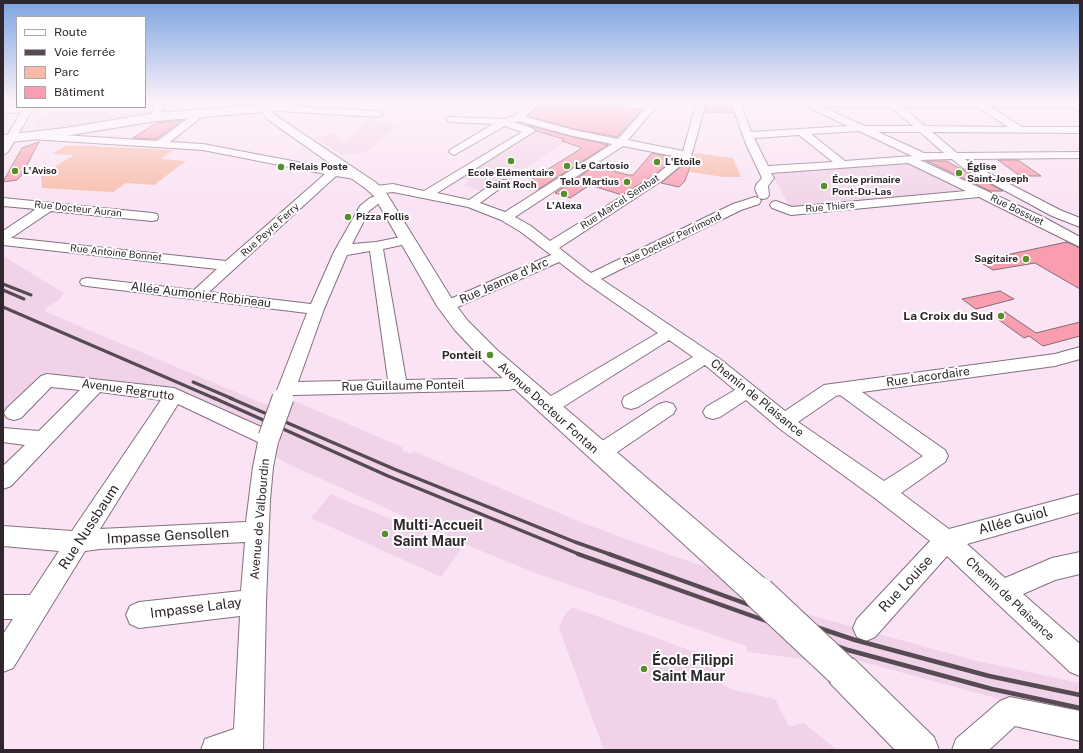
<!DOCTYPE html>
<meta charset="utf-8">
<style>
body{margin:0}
#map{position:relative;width:1083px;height:753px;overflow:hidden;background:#fae3f4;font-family:"Public Sans",sans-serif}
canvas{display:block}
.frame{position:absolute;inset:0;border:4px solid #2f272d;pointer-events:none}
.legend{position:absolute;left:16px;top:16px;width:130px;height:92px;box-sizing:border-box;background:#fff;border:1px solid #aca9ab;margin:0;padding:5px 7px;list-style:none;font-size:12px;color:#2f272d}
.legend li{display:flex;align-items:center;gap:8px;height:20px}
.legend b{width:20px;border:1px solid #aca9ab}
</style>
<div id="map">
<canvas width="1083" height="753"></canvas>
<div class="frame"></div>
<ul class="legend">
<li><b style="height:5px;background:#fff"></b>Route</li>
<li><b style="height:5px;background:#564b53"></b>Voie ferrée</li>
<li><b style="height:11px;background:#f7baa6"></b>Parc</li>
<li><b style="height:11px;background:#f99eb0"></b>Bâtiment</li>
</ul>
</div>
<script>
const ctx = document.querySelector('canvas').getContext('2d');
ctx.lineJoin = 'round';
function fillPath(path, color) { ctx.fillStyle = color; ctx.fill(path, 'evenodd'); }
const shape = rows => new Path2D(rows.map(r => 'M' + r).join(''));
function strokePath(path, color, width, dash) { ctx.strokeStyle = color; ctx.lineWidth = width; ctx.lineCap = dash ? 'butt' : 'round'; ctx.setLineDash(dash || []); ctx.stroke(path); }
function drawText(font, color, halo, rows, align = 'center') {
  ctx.font = font + ' "Public Sans",sans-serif'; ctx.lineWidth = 4; ctx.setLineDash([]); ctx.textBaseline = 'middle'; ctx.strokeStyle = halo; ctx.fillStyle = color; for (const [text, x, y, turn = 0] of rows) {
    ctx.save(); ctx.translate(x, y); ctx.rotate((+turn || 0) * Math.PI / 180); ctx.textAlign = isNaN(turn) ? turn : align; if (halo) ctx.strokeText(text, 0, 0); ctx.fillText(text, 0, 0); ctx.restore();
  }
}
const built = shape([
 [145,102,157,102,154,114,67,129,54,129,34,125,44,110,56,108,145,107],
 [812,109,830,110,916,147,896,149],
 [369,120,398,124,372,148,360,154,351,153,342,155,315,138,332,134,346,142],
 [535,131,564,139,563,141,566,142,503,182,497,180,481,191,463,185,469,181,458,178],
 [908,162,970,192,790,207,771,173],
 [3,256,64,293,59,300,47,307,45,310,46,312,269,406,260,429,175,391,44,380,3,421],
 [292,400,402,447,403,451,410,454,415,452,583,523,667,554,718,571,809,660,748,652,746,646,538,574,474,548,286,463,275,456,283,415],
 [331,494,461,549,441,577,311,518],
 [572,607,716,660,713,679,734,690,775,699,789,727,804,723,837,750,604,750,559,628,564,616],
 [788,609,973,660,1080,683,1080,715,1014,703,841,656]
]);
const green = shape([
 [67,145,173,150,161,159,186,161,154,185,126,183,113,192,42,188,41,175,74,155,52,154],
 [695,153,733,158,741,177,724,177,689,172]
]);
const building = shape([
 [542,102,614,102,612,106,642,110,617,137,574,129,528,116,542,102],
 [707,102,730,102,733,113,705,112,707,102],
 [183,120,156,139,133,138,156,123,183,120],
 [528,125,573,137,608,145,537,190,521,186,582,148,562,141,564,139,536,131,534,128,528,125],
 [39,142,21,176,17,180,3,182,22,148,39,142],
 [652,153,675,158,654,175,622,195,590,185,570,198,555,193,595,166,628,175,633,175,652,153],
 [998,160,1018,160,1041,176,1020,176,998,160],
 [692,161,685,181,679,187,661,183,687,162,692,161],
 [927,161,946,161,1003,191,990,191,927,161],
 [1067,242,1080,248,1080,289,1035,263,993,270,978,261,1067,242],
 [1000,291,1014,299,976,309,962,299,1000,291],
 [1005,312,1036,333,1080,322,1080,336,1043,346,1029,336,1024,338,999,320,1005,312]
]);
const minor = shape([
 [155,102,164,102,161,117,156,120,151,117,155,102],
 [530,102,540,102,525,117,574,130,618,139,651,102,660,102,628,140,683,151,697,102,706,102,691,157,663,180,559,248,591,273,733,204,755,197,759,198,761,201,759,204,741,210,601,279,720,359,785,411,824,385,831,384,1055,354,1080,347,1080,359,1055,366,862,392,945,450,948,456,945,462,901,493,949,529,1080,494,1080,512,967,544,1005,578,1052,558,1080,552,1080,574,1055,580,1023,594,1080,644,1080,676,1070,672,947,556,875,637,866,641,857,637,853,628,857,619,930,541,876,499,780,429,746,400,720,417,713,419,706,417,703,412,706,407,735,390,705,365,638,407,631,409,624,407,622,402,624,397,693,357,669,340,555,412,548,414,541,412,539,407,541,402,658,333,585,282,559,262,453,309,447,311,441,309,439,306,441,303,551,255,521,232,501,220,468,207,393,192,376,194,372,193,370,190,372,187,376,186,393,184,424,191,522,132,505,126,454,155,449,152,450,150,493,124,451,122,448,121,446,119,448,117,504,119,515,116,530,102],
 [518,121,573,136,612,144,505,212,480,203,506,184,508,182,506,180,498,180,469,200,437,193,535,131,534,129,514,122,518,121],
 [623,146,678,157,655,176,550,241,531,226,515,217,623,146],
 [840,395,923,456,884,481,798,422,836,396,840,395],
 [731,102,740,102,751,132,848,126,812,109,807,104,809,102,816,102,818,105,865,126,913,126,887,104,889,102,896,102,925,126,1008,127,974,104,976,102,983,102,1022,127,1080,127,1080,133,932,132,957,153,1080,152,1080,158,965,159,971,164,1060,210,1080,218,1080,227,1052,216,963,168,952,159,920,160,1045,218,1080,237,1080,247,979,197,791,215,772,208,770,205,772,202,776,201,792,207,966,191,908,163,771,173,774,178,768,186,769,195,767,198,763,199,759,198,755,189,756,185,762,178,746,144,731,102],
 [859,131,912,156,845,161,811,134,859,131],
 [878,132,920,132,944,153,924,153,878,132],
 [799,135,833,162,768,166,754,138,799,135],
 [1069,102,1076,102,1080,104,1080,111,1069,106,1067,104,1069,102],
 [265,105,378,111,383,114,378,117,262,110,260,108,265,105],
 [24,107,34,107,8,152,3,155,3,143,24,107],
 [201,110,204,111,206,113,204,115,170,142,203,144,334,169,341,167,345,168,346,171,359,174,361,176,359,178,355,179,336,176,209,292,311,304,334,252,360,206,370,198,382,194,386,195,388,198,386,201,378,204,369,211,352,244,376,242,406,236,411,237,413,240,411,243,383,249,406,380,509,378,518,376,524,378,527,382,524,386,509,390,293,395,290,403,283,405,276,403,274,398,307,313,87,286,82,285,80,282,82,279,87,278,194,290,217,269,3,245,3,231,36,209,3,206,3,198,152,213,157,214,158,217,157,220,152,221,51,211,11,238,226,261,325,174,203,150,31,139,26,136,31,133,157,141,198,111,201,110],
 [370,251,388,380,298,382,324,309,347,255,370,251],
 [47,374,174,388,268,430,276,432,279,437,273,467,270,500,266,602,263,750,201,750,205,739,234,729,240,616,139,628,130,624,126,615,130,606,139,602,241,591,245,542,100,549,85,551,13,668,3,672,3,634,13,619,3,619,3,595,30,595,59,551,3,546,3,526,72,531,161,400,100,392,11,486,3,489,3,466,25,445,3,442,3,428,39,431,80,390,51,387,21,418,14,420,7,418,4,413,7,408,41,376,47,374],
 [178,404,258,442,253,467,246,522,100,529,178,404],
 [666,402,673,404,676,409,673,414,607,459,600,461,593,459,590,453,593,447,659,404,666,402],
 [1010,697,1080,711,1080,741,1015,726,989,750,952,750,956,739,1000,701,1010,697]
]);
const major = shape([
 [258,102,269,102,269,104,300,102,299,104,272,110,275,115,375,182,385,191,455,304,468,321,497,350,770,583,774,593,770,603,759,607,748,603,483,360,454,329,437,306,374,196,365,188,267,119,262,112,156,121,65,136,3,143,3,135,65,128,156,113,258,105,258,102],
 [793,102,1080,102,1080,107,816,107,798,105,793,102],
 [17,106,17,107,38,107,36,109,32,110,3,114,3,108,17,106],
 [842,654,854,659,934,737,939,750,895,750,830,683,825,671,830,659,842,654]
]);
const railFar2 = shape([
 [3,284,31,295],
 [3,290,24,299],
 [3,307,216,399],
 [193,382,233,399]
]);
const railFar1 = shape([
 [214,398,388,476,581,555],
 [230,398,394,469,575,542,612,555]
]);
const rail = shape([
 [578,554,848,650,992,689,1080,708],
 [609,554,747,604,855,640,989,676,1080,695]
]);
const minorBridge = shape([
 [269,437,283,398]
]);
const majorBridge = shape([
 [759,593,842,671]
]);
const markers = [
 [511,161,4,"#578e2a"],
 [657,162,4,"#578e2a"],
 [567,166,4,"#578e2a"],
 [281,167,4,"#578e2a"],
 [15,171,4,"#578e2a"],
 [959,173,4,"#578e2a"],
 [627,182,4,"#578e2a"],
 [824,186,4,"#578e2a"],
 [564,194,4,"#578e2a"],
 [348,217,4,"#578e2a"],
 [1026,259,4,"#578e2a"],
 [1001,316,4,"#578e2a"],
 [490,355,4,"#578e2a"],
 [385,534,4,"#578e2a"],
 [644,669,4,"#578e2a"]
];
const farPoinames = [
 ["L'Etoile",665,162],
 ["Le Cartosio",575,166],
 ["Relais Poste",289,167],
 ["Église",967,167],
 ["Saint-Joseph",967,179],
 ["L'Aviso",23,171],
 ["Ecole Elémentaire",511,173,"center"],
 ["Saint Roch",511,185,"center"],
 ["École primaire",832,180],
 ["Pont-Du-Las",832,192],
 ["Telo Martius",619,182,"right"],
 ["L'Alexa",564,206,"center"],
 ["Pizza Follis",356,217],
 ["Sagitaire",1018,259,"right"]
];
const farStreetnames = [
 ["Rue Marcel Sembat",620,202,-33],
 ["Rue Thiers",830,207,-5],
 ["Rue Docteur Auran",78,209,6],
 ["Rue Bossuet",1017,210,26],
 ["Rue Peyre Ferry",270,230,-42],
 ["Rue Docteur Perrimond",672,239,-26],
 ["Rue Antoine Bonnet",116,253,6]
];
const streetNames = [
 ["Rue Jeanne d'Arc",504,281,-24],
 ["Allée Aumonier Robineau",201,295,7],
 ["Rue Lacordaire",928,377,-8],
 ["Rue Guillaume Ponteil",403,386,-1],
 ["Avenue Regrutto",128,390,8],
 ["Chemin de Plaisance",757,398,39],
 ["Avenue Docteur Fontan",548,408,42],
 ["Avenue de Valbourdin",260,519,-85],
 ["Chemin de Plaisance",1010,599,43]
];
const poiNames = [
 ["La Croix du Sud",993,316],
 ["Ponteil",482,355]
];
const nearStreetnames = [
 ["Allée Guiol",1013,521,-15],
 ["Rue Nussbaum",89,527,-57],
 ["Impasse Gensollen",168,536,-3],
 ["Rue Louise",906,584,-47],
 ["Impasse Lalay",196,608,-7]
];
const nearPoinames = [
 ["Multi-Accueil",393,526],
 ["Saint Maur",393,542],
 ["École Filippi",652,661],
 ["Saint Maur",652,677]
];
fillPath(built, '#f0d3e8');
fillPath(green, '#f7baa6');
fillPath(building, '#f99eb0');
strokePath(building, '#856b6f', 1);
strokePath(minor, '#84707f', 2);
strokePath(major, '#84707f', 2);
fillPath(minor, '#fff');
fillPath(major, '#fff');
strokePath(railFar2, '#564b53', 3);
strokePath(railFar1, '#564b53', 3.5);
strokePath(rail, '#564b53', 4.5);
strokePath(minorBridge, '#84707f', 23, []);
strokePath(majorBridge, '#84707f', 34, []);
strokePath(minorBridge, '#fff', 21);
strokePath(majorBridge, '#fff', 32);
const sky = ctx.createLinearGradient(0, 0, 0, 208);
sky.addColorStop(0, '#7ca4e0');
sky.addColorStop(0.49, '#fdf2fa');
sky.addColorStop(1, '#fdf2fa00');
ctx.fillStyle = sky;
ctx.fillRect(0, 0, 1083, 208);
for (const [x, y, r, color] of markers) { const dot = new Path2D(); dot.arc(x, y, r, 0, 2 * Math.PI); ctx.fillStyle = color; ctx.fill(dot); strokePath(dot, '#fff', 1.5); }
drawText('bold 10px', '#2f272d', '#fff', farPoinames, 'left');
drawText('10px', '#2f272d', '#fff', farStreetnames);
drawText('12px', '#2f272d', '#fff', streetNames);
drawText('bold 12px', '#2f272d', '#fff', poiNames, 'right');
drawText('14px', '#2f272d', '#fff', nearStreetnames);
drawText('bold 14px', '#2f272d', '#fff', nearPoinames, 'left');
</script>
